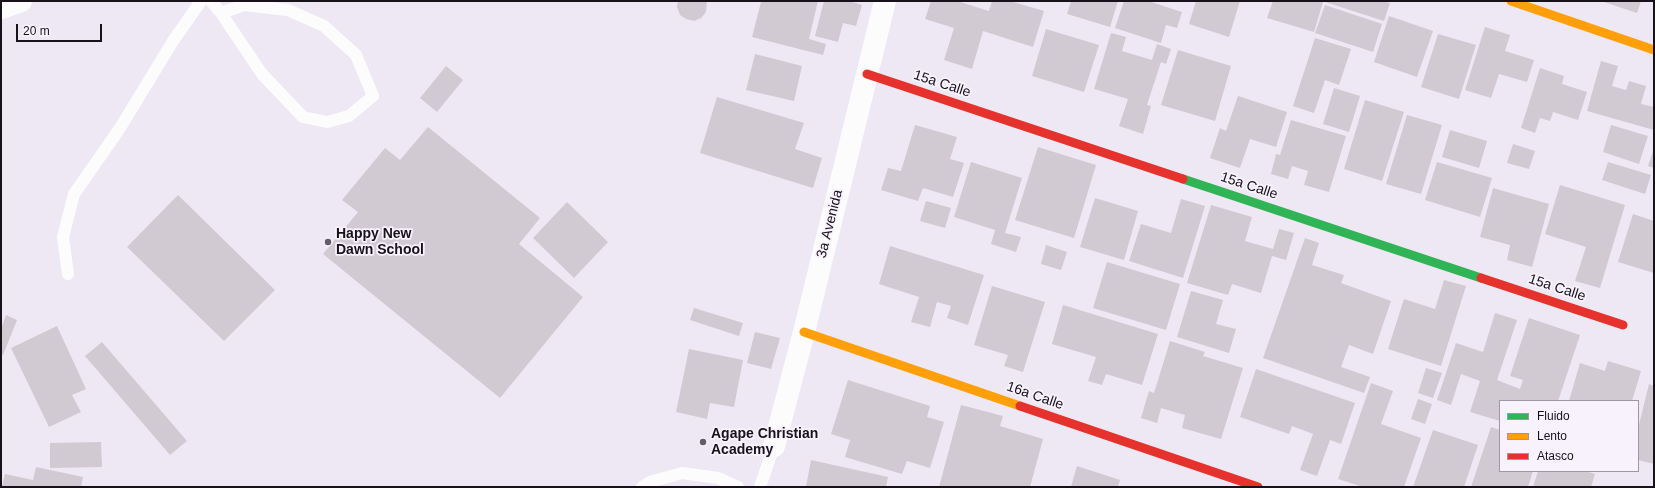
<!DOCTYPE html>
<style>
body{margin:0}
#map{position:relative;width:1655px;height:488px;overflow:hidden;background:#eee8f4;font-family:Arial,sans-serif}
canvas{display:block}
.frame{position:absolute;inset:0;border:2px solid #17121a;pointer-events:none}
.legend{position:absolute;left:1499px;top:400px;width:140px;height:72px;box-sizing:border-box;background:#f8f2fc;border:1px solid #9e98a2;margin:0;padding:5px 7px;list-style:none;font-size:12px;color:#17121a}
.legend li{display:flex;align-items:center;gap:8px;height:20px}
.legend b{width:20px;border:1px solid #9e98a2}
.scale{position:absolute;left:16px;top:24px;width:86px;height:18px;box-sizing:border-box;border:2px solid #17121a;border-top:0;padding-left:5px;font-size:12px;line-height:14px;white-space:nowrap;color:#17121a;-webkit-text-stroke:3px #f8f2fc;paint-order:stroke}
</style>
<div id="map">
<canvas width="1655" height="488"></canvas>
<div class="frame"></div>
<ul class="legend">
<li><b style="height:5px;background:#30b455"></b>Fluido</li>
<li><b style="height:5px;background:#ff9f0a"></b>Lento</li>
<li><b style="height:5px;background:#e5322d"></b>Atasco</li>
</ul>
<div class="scale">20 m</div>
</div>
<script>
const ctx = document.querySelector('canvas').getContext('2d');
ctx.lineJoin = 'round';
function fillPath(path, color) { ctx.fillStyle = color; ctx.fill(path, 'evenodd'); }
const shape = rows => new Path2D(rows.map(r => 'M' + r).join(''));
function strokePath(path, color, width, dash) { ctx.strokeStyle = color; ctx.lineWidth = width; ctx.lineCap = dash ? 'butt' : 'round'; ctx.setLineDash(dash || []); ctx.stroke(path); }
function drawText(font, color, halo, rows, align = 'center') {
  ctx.font = font + ' Arial,sans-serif'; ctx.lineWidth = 3.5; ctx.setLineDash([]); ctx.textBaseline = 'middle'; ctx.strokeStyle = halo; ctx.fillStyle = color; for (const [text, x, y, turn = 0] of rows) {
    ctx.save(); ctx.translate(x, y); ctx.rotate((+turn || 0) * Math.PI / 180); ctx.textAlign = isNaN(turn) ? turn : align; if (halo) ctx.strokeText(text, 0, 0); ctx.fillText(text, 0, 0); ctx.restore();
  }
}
const building = shape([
 [678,1,707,1,706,12,701,18,694,21,686,19,680,15,677,7],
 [758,1,818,1,809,39,826,44,823,55,752,37,761,2],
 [824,1,849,1,862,5,856,26,843,23,838,42,815,36],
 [931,1,957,1,989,11,992,1,1010,1,1044,11,1033,47,983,31,972,69,944,60,954,28,925,19],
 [1071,1,1118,1,1110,27,1067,14],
 [1124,1,1148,1,1182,12,1177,28,1166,25,1161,43,1115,28],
 [1196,1,1240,1,1229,37,1189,24],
 [1273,1,1323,2,1314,32,1267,18],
 [1322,1,1382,1,1390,3,1384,21],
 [1601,1,1641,1,1637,13],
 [1325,5,1382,24,1373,52,1315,33],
 [1389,16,1433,31,1417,77,1374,62],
 [1485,27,1510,35,1505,51,1534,60,1527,82,1499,74,1491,98,1465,90],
 [1046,29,1099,45,1084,92,1032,76],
 [1111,33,1126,37,1122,51,1152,60,1157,44,1171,49,1166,64,1161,62,1147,105,1151,106,1143,134,1119,126,1128,99,1094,89],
 [1438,34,1476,45,1459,99,1421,87],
 [1315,38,1351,49,1339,85,1325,80,1314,113,1293,106],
 [1178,50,1231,66,1215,121,1161,105],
 [755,54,802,66,794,101,746,90],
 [1601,61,1618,66,1612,86,1626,90,1629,81,1646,86,1641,104,1654,107,1654,130,1587,111],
 [446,66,463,80,437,112,420,98],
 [1540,68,1564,76,1562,84,1587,92,1578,120,1553,112,1550,121,1540,118,1535,133,1521,128],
 [1334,88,1360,96,1349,132,1323,124],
 [1238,96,1287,112,1276,147,1250,139,1240,168,1210,158,1220,128,1226,131],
 [717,97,804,123,795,149,822,158,813,188,700,153],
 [1365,100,1404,112,1382,181,1344,169],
 [1407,115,1442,125,1421,194,1386,184],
 [1291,120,1346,136,1329,192,1304,185,1308,171,1292,166,1288,179,1271,174,1276,154,1280,155],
 [915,125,957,137,950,159,964,163,953,197,923,188,918,201,881,190,888,168,901,171],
 [1611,125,1648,136,1639,164,1603,152],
 [428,127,540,218,519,244,583,297,500,398,323,254,358,212,342,200,385,148,400,160],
 [1450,130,1487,141,1479,168,1442,157],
 [1513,144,1535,151,1529,169,1507,163],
 [1038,147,1096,165,1074,238,1015,220],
 [1654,148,1654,168,1648,166],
 [971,162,1022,178,1005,233,1021,237,1016,252,991,244,995,230,954,217],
 [1437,162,1492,178,1480,217,1425,200],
 [1608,162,1651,175,1645,194,1602,180],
 [1560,185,1625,205,1600,288,1575,281,1586,247,1545,234],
 [1493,188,1549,204,1532,267,1507,260,1510,245,1480,237],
 [178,195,275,290,224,341,127,247],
 [1095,198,1138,211,1124,260,1080,247],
 [1181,199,1205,206,1183,278,1129,261,1141,224,1171,233],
 [926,201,951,208,945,228,920,221],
 [567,202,608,242,574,278,533,238],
 [1211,205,1252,217,1245,241,1273,249,1279,229,1294,233,1286,260,1272,256,1261,293,1232,284,1228,295,1187,283],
 [1633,214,1654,221,1654,273,1618,262],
 [1305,238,1319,243,1312,265,1344,275,1341,283,1391,301,1373,354,1349,345,1341,367,1370,377,1364,393,1263,358],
 [1046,245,1067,252,1061,270,1041,264],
 [890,246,984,275,968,325,947,318,951,306,937,302,930,327,911,322,919,297,879,284],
 [1107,262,1180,284,1166,330,1093,308],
 [1444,280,1466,286,1441,366,1388,349,1404,299,1435,309],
 [992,286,1045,302,1023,372,1004,366,1008,355,974,345],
 [1191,291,1223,300,1216,324,1236,329,1229,353,1177,337],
 [1063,305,1158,334,1142,385,1106,374,1102,385,1088,381,1096,357,1052,344],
 [694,308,743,323,739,336,690,320],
 [1495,313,1517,320,1497,380,1520,389,1523,380,1510,376,1529,318,1580,335,1558,401,1500,401,1500,421,1470,412,1480,381,1461,374,1451,405,1437,400,1456,343,1483,352],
 [6,315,17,320,3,355,1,354,1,329],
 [57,326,86,389,72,395,81,412,49,427,11,348],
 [755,332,780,338,771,369,747,363],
 [1170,341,1205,352,1203,356,1243,368,1221,439,1182,428,1185,415,1161,408,1157,423,1141,418,1149,391,1154,393],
 [102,342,187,441,170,455,85,356],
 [689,349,743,360,734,407,710,403,707,419,676,412],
 [1608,361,1641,371,1632,401,1569,401,1580,363,1605,371],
 [1426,368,1442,373,1433,398,1418,393],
 [1256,369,1355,403,1341,444,1330,440,1317,476,1300,470,1313,434,1292,426,1289,434,1240,417],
 [848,380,930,406,927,417,944,422,930,468,907,461,902,474,845,457,850,440,831,434],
 [1371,383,1393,391,1381,424,1421,438,1404,487,1363,487,1338,479],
 [1649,384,1654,386,1654,464,1638,460,1638,429],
 [1418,399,1432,404,1425,424,1411,419],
 [961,405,1003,416,1000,426,1043,439,1030,487,939,487],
 [1491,427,1500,430,1500,471,1533,471,1528,487,1471,487],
 [1433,430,1478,445,1464,487,1413,487],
 [101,442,102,467,50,468,50,443],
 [811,460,888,477,886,487,806,487],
 [1077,466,1120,480,1118,487,1071,487],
 [36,467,83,477,81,487,2,486,5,474,33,480],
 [1538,471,1585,471,1595,474,1591,487,1533,487]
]);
const lane = shape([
 [211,1,221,13,262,74,303,117,327,122,349,116,373,96,356,55,324,26,288,10,244,5,221,13],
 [68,274,63,237,74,194,120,128,173,41,201,1],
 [642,487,650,482,682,473,718,478,738,487],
 [760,487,774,446]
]);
const street = shape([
 [1,8,21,1],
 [774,446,804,332,885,1]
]);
const fast = shape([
 [1183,179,1481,278]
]);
const slow = shape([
 [1511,1,1654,50],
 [804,332,1020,406]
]);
const jam = shape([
 [867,74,1183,179],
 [1481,278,1623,325],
 [1020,406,1258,487]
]);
const markers = [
 [328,242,4,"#625d66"],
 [703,442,4,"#625d66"]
];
const streetNames = [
 ["15a Calle",942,84,18],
 ["15a Calle",1249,186,18],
 ["3a Avenida",830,224,-76],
 ["15a Calle",1557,288,18],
 ["16a Calle",1035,396,19]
];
const poiNames = [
 ["Happy New",336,234],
 ["Dawn School",336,250],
 ["Agape Christian",711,434],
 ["Academy",711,450]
];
fillPath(building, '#d2cad2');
strokePath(lane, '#fcfcfd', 12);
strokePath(street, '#fcfcfd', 22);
strokePath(fast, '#30b455', 9);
strokePath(slow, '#ff9f0a', 9);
strokePath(jam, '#e5322d', 9);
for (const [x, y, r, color] of markers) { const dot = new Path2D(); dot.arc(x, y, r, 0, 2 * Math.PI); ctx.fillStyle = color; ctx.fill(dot); strokePath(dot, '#f8f2fc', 1.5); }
drawText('14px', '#17121a', '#f8f2fc', streetNames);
drawText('bold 14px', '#17121a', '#f8f2fc', poiNames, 'left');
</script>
